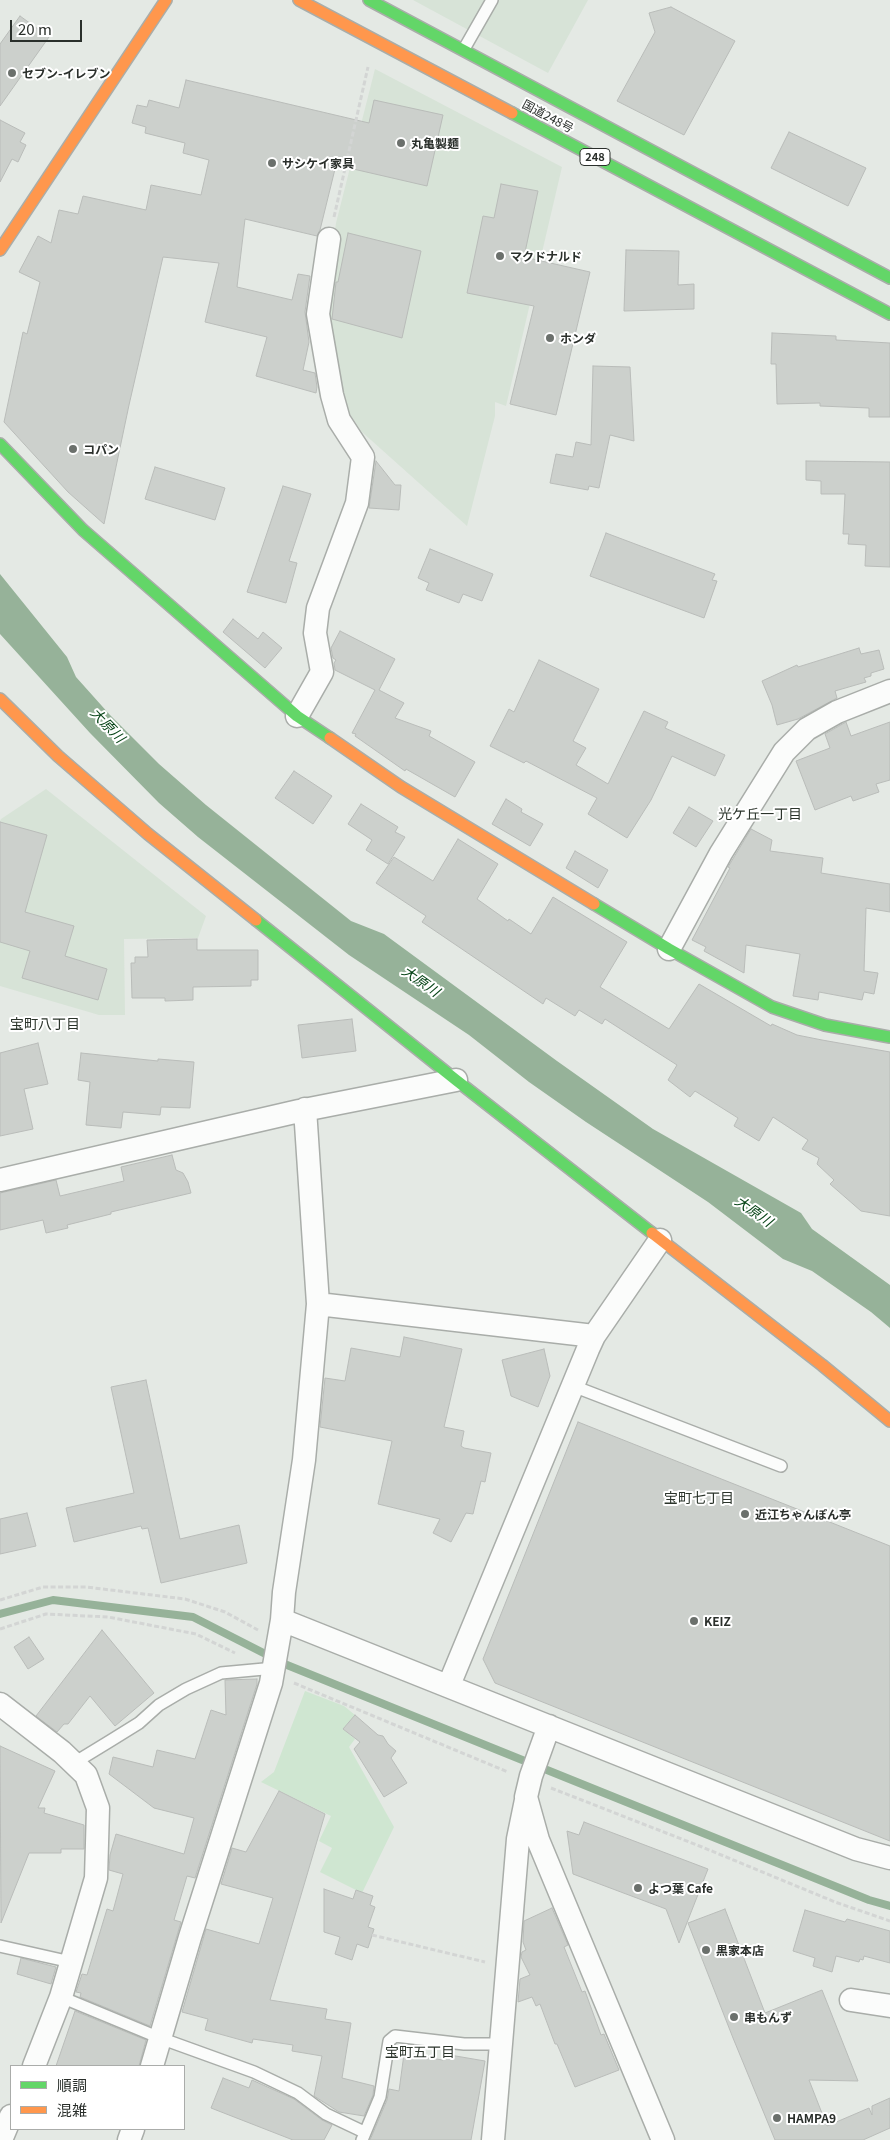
<!DOCTYPE html>
<meta charset="utf-8">
<style>
body{margin:0}
#map{position:relative;width:890px;height:2140px;overflow:hidden;background:#e4e9e4;font-family:Georgia,"Noto Sans JP",serif}
canvas{display:block}
.legend{position:absolute;left:10px;top:2065px;width:175px;height:65px;box-sizing:border-box;background:#fff;border:1px solid #aaacaa;margin:0;padding:6px 9px;list-style:none;font-size:15px;color:#2a2f2b}
.legend li{display:flex;align-items:center;gap:10px;height:25px}
.legend b{width:25px;border:1px solid #aaacaa}
.scale{position:absolute;left:10px;top:20px;width:72px;height:22px;box-sizing:border-box;border:2px solid #2a2f2b;border-top:0;padding-left:6px;font-size:15px;line-height:18px;white-space:nowrap;color:#2a2f2b;-webkit-text-stroke:4px #fff;paint-order:stroke}
</style>
<div id="map">
<canvas width="890" height="2140"></canvas>
<ul class="legend">
<li><b style="height:6px;background:#63d668"></b>順調</li>
<li><b style="height:6px;background:#ff974d"></b>混雑</li>
</ul>
<div class="scale">20 m</div>
</div>
<script>
const ctx = document.querySelector('canvas').getContext('2d');
ctx.lineJoin = 'round';
function fillPath(path, color) { ctx.fillStyle = color; ctx.fill(path, 'evenodd'); }
const shape = rows => new Path2D(rows.map(r => 'M' + r).join(''));
function strokePath(path, color, width, dash) { ctx.strokeStyle = color; ctx.lineWidth = width; ctx.lineCap = dash ? 'butt' : 'round'; ctx.setLineDash(dash || []); ctx.stroke(path); }
function drawText(font, color, halo, rows, align = 'center') {
  ctx.font = font + ' Georgia,"Noto Sans JP",serif'; ctx.lineWidth = 4; ctx.setLineDash([]); ctx.textBaseline = 'middle'; ctx.strokeStyle = halo; ctx.fillStyle = color; for (const [text, x, y, turn = 0] of rows) {
    ctx.save(); ctx.translate(x, y); ctx.rotate((+turn || 0) * Math.PI / 180); ctx.textAlign = isNaN(turn) ? turn : align; if (halo) ctx.strokeText(text, 0, 0); ctx.fillText(text, 0, 0); ctx.restore();
  }
}
const built = shape([
 [413,0,588,0,548,73],
 [375,69,562,167,506,406,495,402,495,416,467,526,362,432,335,392,325,306,336,223],
 [46,789,206,916,198,938,124,939,125,1015,99,1015,0,986,0,821,1,819]
]);
const green = shape([
 [305,1691,344,1706,355,1715,343,1729,355,1739,349,1747,394,1827,362,1893,320,1872,332,1848,319,1841,331,1816,261,1782,274,1772]
]);
const water = shape([
 [0,574,67,657,76,677,110,715,159,764,206,805,351,921,384,934,557,1061,653,1129,801,1213,812,1229,890,1285,890,1328,871,1312,812,1271,783,1259,708,1202,586,1122,529,1082,469,1035,349,955,198,837,159,803,90,733,0,634]
]);
const stream = shape([
 [0,1614,53,1600,193,1617,287,1665,869,1900,890,1906]
]);
const building = shape([
 [671,7,735,41,684,135,617,101,655,32,649,13,671,7],
 [20,16,49,37,0,106,0,44,20,16],
 [186,80,369,123,374,100,443,115,427,186,336,165,320,230,317,236,245,219,237,287,292,300,298,274,310,276,305,312,309,342,303,370,315,373,317,387,316,393,256,376,267,337,205,322,219,263,163,257,129,405,104,524,68,492,4,422,23,332,27,334,40,282,19,272,38,236,51,243,59,210,78,214,83,196,146,210,151,185,201,195,209,160,183,153,185,143,145,133,146,127,132,123,137,105,147,107,149,100,179,108,186,80],
 [0,120,25,133,20,142,26,145,18,162,12,159,0,182,0,120],
 [789,132,866,168,848,206,771,168,789,132],
 [501,184,538,191,524,257,590,272,556,415,510,404,534,306,467,293,483,216,494,218,501,184],
 [348,233,421,251,402,338,332,319,336,282,338,282,348,233],
 [626,250,679,251,678,285,694,284,694,309,624,311,626,250],
 [772,333,836,336,836,340,890,343,890,417,869,417,869,408,820,406,820,403,777,404,776,364,771,364,772,333],
 [593,366,630,367,634,441,610,435,599,488,589,486,588,490,550,483,556,454,573,457,576,442,591,445,593,366],
 [376,461,395,485,401,485,399,510,369,508,376,461],
 [806,461,890,462,890,567,865,566,866,545,848,544,849,534,843,534,845,494,821,494,821,481,806,480,806,461],
 [155,467,225,488,215,520,145,499,155,467],
 [283,486,311,494,289,561,297,563,286,603,247,592,283,486],
 [606,533,715,574,712,580,717,581,704,618,590,576,606,533],
 [430,549,493,574,482,601,463,594,459,603,426,590,429,583,418,578,430,549],
 [233,619,258,639,263,632,282,648,265,668,223,632,233,619],
 [340,631,395,659,379,690,404,703,395,718,431,731,429,736,475,762,455,797,406,769,405,771,355,736,356,734,352,733,375,690,335,670,334,663,336,660,333,658,331,648,340,631],
 [859,648,861,654,879,650,884,669,871,673,871,676,864,678,866,682,835,691,837,698,798,719,777,725,772,705,762,681,797,665,798,667,859,648],
 [539,660,599,689,573,741,586,748,576,765,608,784,644,711,668,722,665,728,725,755,715,776,672,756,651,800,627,838,588,814,597,798,526,761,524,763,490,746,509,709,514,712,539,660],
 [846,722,851,736,890,722,890,780,876,784,879,792,853,801,851,796,815,810,796,761,830,748,825,734,846,722],
 [294,771,332,796,313,824,275,798,294,771],
 [506,799,522,809,521,812,543,824,530,846,492,824,506,799],
 [361,804,398,827,395,832,405,837,388,864,366,850,372,840,348,824,361,804],
 [689,807,713,821,696,847,673,833,689,807],
 [0,822,47,835,25,912,74,926,65,956,107,969,98,1000,22,978,30,951,0,942,0,822],
 [751,829,772,840,770,851,823,858,821,873,890,884,890,912,866,908,864,971,878,973,874,994,864,992,862,1000,819,992,818,1000,793,996,800,954,746,945,744,973,704,951,706,947,692,940,730,868,728,867,751,829],
 [458,839,498,864,477,899,508,921,509,919,531,934,553,897,627,942,600,987,669,1029,699,984,771,1026,772,1024,797,1035,822,1040,890,1052,890,1216,861,1211,830,1184,834,1180,817,1164,819,1158,802,1149,808,1140,773,1117,759,1141,734,1126,738,1118,695,1091,690,1097,668,1080,677,1065,605,1019,602,1024,579,1010,575,1016,546,998,543,1004,422,922,426,916,376,883,394,857,433,881,458,839],
 [575,851,608,870,598,888,566,868,575,851],
 [197,939,197,950,258,950,258,980,251,980,251,986,193,987,193,1000,165,1001,165,998,132,998,131,963,135,963,135,957,148,957,147,940,197,939],
 [352,1019,356,1051,302,1058,298,1025,352,1019],
 [38,1043,48,1084,24,1089,33,1129,0,1136,0,1053,38,1043],
 [81,1053,158,1061,158,1059,194,1062,190,1108,161,1107,160,1115,123,1112,121,1128,86,1125,90,1082,78,1080,81,1053],
 [172,1155,176,1170,183,1173,188,1182,191,1193,111,1212,111,1214,67,1225,68,1228,46,1233,43,1220,0,1230,0,1193,56,1180,60,1196,124,1181,121,1167,172,1155],
 [404,1337,462,1349,444,1427,464,1431,461,1446,464,1448,491,1453,485,1482,481,1481,473,1514,466,1513,451,1542,433,1533,440,1519,378,1504,392,1441,320,1427,325,1378,345,1381,351,1348,400,1357,404,1337],
 [544,1349,550,1376,538,1407,511,1396,502,1360,544,1349],
 [146,1380,180,1539,239,1525,247,1563,161,1583,148,1528,142,1529,141,1526,74,1542,66,1508,134,1493,111,1387,146,1380],
 [578,1422,890,1546,890,1841,495,1683,483,1659,578,1422],
 [27,1513,36,1546,0,1554,0,1519,27,1513],
 [102,1630,154,1693,115,1726,90,1696,68,1724,64,1724,57,1732,36,1716,102,1630],
 [29,1637,44,1659,28,1669,14,1647,29,1637],
 [257,1679,257,1684,195,1878,187,1876,174,1920,181,1922,150,2026,80,1997,81,1993,76,1992,82,1974,87,1975,107,1909,113,1911,123,1874,109,1870,110,1855,116,1834,184,1854,194,1818,154,1808,109,1774,113,1757,153,1767,157,1750,195,1759,211,1710,226,1715,225,1680,257,1679],
 [355,1715,378,1735,383,1736,388,1744,396,1751,391,1758,407,1783,384,1797,354,1749,360,1742,343,1729,355,1715],
 [0,1746,55,1771,38,1808,45,1808,44,1813,84,1825,84,1849,61,1849,61,1853,29,1853,1,1923,0,1746],
 [279,1791,325,1814,270,2000,327,2009,325,2019,351,2023,342,2078,374,2086,373,2095,364,2116,339,2112,314,2096,322,2056,292,2051,293,2045,253,2039,252,2043,205,2030,208,2019,182,2012,206,1929,259,1944,273,1898,221,1884,232,1848,246,1852,279,1791],
 [584,1822,708,1869,679,1943,666,1909,573,1874,567,1831,579,1835,584,1822],
 [324,1889,353,1899,356,1890,373,1896,370,1905,375,1907,368,1927,374,1929,368,1948,357,1944,352,1960,335,1954,340,1937,324,1932,324,1889],
 [552,1908,568,1945,564,1947,582,1992,585,1991,601,2035,604,2034,619,2070,575,2087,557,2044,555,2044,540,2004,536,2006,532,1997,518,2002,520,1979,530,1975,521,1957,522,1952,526,1950,523,1942,524,1921,552,1908],
 [725,1909,765,2013,822,1990,858,2081,809,2080,827,2126,869,2108,872,2115,872,2106,890,2098,890,2128,863,2140,775,2140,733,2038,688,1923,725,1909],
 [805,1910,845,1922,847,1919,890,1931,890,1963,864,1956,863,1960,860,1959,859,1962,836,1956,832,1972,813,1966,815,1958,793,1951,805,1910],
 [21,1958,56,1967,51,1984,17,1974,21,1958],
 [75,2011,146,2040,139,2066,56,2066,75,2011],
 [404,2054,443,2060,444,2054,485,2061,471,2140,370,2140,387,2100,389,2089,399,2091,404,2054],
 [223,2078,249,2088,252,2080,294,2099,322,2120,332,2125,324,2140,293,2140,211,2108,223,2078]
]);
const path = shape([
 [334,217,368,67],
 [0,1600,43,1587,86,1587,185,1599,225,1612,258,1630],
 [0,1629,46,1614,108,1617,196,1634,235,1653],
 [294,1683,508,1772],
 [551,1788,702,1847,835,1902,890,1921],
 [372,1935,485,1962]
]);
const lane = shape([
 [464,49,492,0],
 [573,1386,781,1466],
 [74,1763,110,1741,139,1723,159,1705,186,1689,221,1673,264,1669],
 [0,1946,71,1962],
 [61,1997,160,2038,254,2072,298,2093,326,2114,364,2132],
 [362,2140,380,2097,389,2041,395,2036,464,2044,501,2044]
]);
const street = shape([
 [297,716,322,672,315,633,318,608,357,503,363,457,339,420,332,395,318,314,329,239],
 [669,949,721,853,784,752,807,729,837,712,890,691],
 [0,1180,299,1111,456,1080],
 [318,1304,594,1336],
 [282,1620,856,1849,890,1858],
 [449,1685,588,1349,594,1336,660,1240],
 [0,1704,62,1752,86,1775,98,1808,96,1878,61,1997,34,2066],
 [549,1726,531,1776,526,1797,538,1840,663,2140],
 [851,2000,890,2006],
 [152,2066,190,1937,271,1683,282,1620,284,1592,304,1460,318,1304,305,1109],
 [1,2140,11,2116],
 [129,2140,133,2129],
 [493,2140,518,1839,526,1800]
]);
const fast = shape([
 [369,0,890,278],
 [512,113,890,314],
 [0,444,83,530,297,716,330,738],
 [594,904,669,949,772,1007,825,1025,890,1037],
 [256,920,456,1080,652,1233]
]);
const slow = shape([
 [299,0,512,113],
 [0,250,166,0],
 [0,699,58,756,148,834,256,920],
 [330,738,401,787,594,904],
 [652,1233,822,1365,890,1421]
]);
const markers = [
 [12,73,5,"#6b706c"],
 [401,143,5,"#6b706c"],
 [272,163,5,"#6b706c"],
 [500,256,5,"#6b706c"],
 [550,338,5,"#6b706c"],
 [73,449,5,"#6b706c"],
 [745,1514,5,"#6b706c"],
 [694,1621,5,"#6b706c"],
 [638,1888,5,"#6b706c"],
 [706,1950,5,"#6b706c"],
 [734,2017,5,"#6b706c"],
 [777,2118,5,"#6b706c"]
];
const shields = [
 [595,157,30]
];
const shieldNames = [
 ["248",595,157]
];
const poiNames = [
 ["セブン-イレブン",22,73],
 ["丸亀製麺",411,143],
 ["サシケイ家具",282,163],
 ["マクドナルド",510,256],
 ["ホンダ",560,338],
 ["コパン",83,449],
 ["近江ちゃんぽん亭",755,1514],
 ["KEIZ",704,1621],
 ["よつ葉 Cafe",648,1888],
 ["黒家本店",716,1950],
 ["串もんず",744,2017],
 ["HAMPA9",787,2118]
];
const streetNames = [
 ["国道248号",548,116,28]
];
const waterNames = [
 ["大原川",108,725,46],
 ["大原川",421,981,35],
 ["大原川",754,1211,35]
];
const neighbourhoodNames = [
 ["光ケ丘一丁目",760,814],
 ["宝町八丁目",45,1024],
 ["宝町七丁目",699,1498],
 ["宝町五丁目",420,2052]
];
fillPath(built, '#d7e3d7');
fillPath(green, '#cfe6d1');
fillPath(water, '#96b299');
strokePath(stream, '#96b299', 8);
fillPath(building, '#ccd0cc');
strokePath(building, '#b9bcb9', 1);
strokePath(lane, '#a9ada9', 14);
strokePath(street, '#a9ada9', 25);
strokePath(fast, '#a9ada9', 14);
strokePath(slow, '#a9ada9', 14);
strokePath(path, '#d3d5d4', 3, [5, 2.5]);
strokePath(lane, '#fbfcfb', 11);
strokePath(street, '#fbfcfb', 22);
strokePath(fast, '#63d668', 11);
strokePath(slow, '#ff974d', 11);
for (const [x, y, r, color] of markers) { const dot = new Path2D(); dot.arc(x, y, r, 0, 2 * Math.PI); ctx.fillStyle = color; ctx.fill(dot); strokePath(dot, '#fff', 2); }
for (const [x, y, w] of shields) { const box = new Path2D(); box.roundRect(x - w / 2, y - 8.5, w, 17, 4); ctx.fillStyle = '#fff'; ctx.fill(box); strokePath(box, '#2a2f2b', 1); }
drawText('bold 11px', '#2a2f2b', null, shieldNames);
drawText('bold 12px', '#2a2f2b', '#fff', poiNames, 'left');
drawText('12px', '#2a2f2b', '#fff', streetNames);
drawText('italic 14px', '#094619', '#fff', waterNames);
drawText('14px', '#2b342b', '#fff', neighbourhoodNames);
</script>
